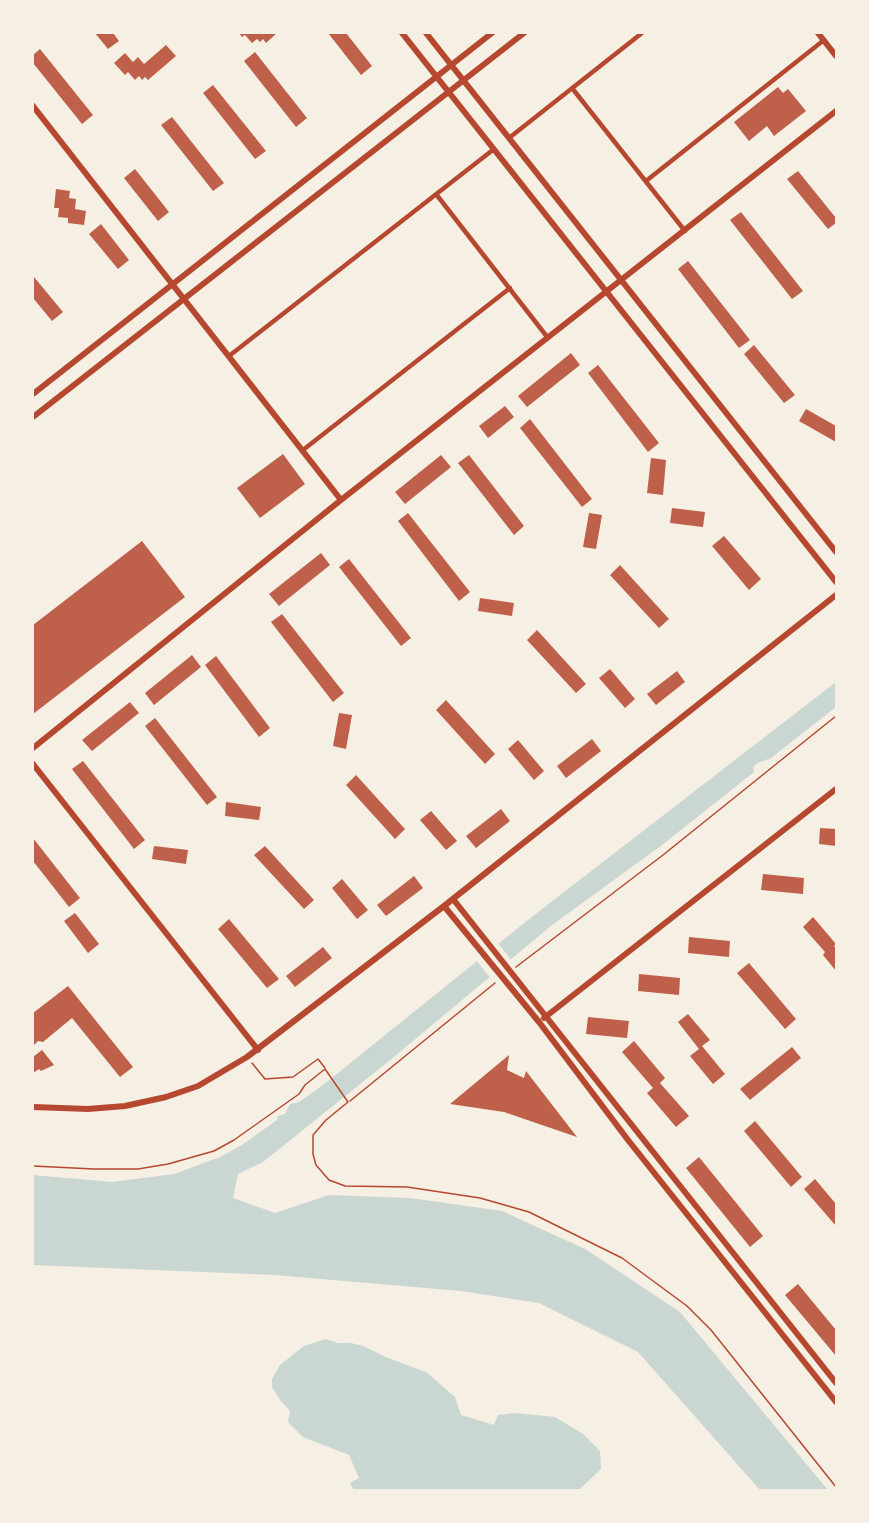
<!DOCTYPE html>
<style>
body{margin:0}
#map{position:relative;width:869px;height:1523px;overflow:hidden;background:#f6efe4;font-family:"IBM Plex Sans",sans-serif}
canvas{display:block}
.frame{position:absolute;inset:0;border:34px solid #f6efe4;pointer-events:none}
</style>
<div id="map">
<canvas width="869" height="1523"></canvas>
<div class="frame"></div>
</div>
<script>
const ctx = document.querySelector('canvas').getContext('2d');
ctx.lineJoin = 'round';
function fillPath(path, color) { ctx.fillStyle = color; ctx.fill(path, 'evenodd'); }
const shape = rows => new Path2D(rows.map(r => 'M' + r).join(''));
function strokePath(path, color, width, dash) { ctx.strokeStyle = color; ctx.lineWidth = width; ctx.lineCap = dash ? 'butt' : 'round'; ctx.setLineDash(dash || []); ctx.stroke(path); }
const water = shape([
 [836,682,836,707,771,758,758,763,753,767,754,772,662,845,552,925,389,1061,263,1162,238,1174,233,1198,275,1213,329,1195,410,1198,502,1211,585,1249,680,1312,828,1490,760,1490,638,1352,539,1303,461,1291,275,1275,33,1265,33,1175,112,1182,174,1174,220,1157,242,1145,277,1120,278,1116,285,1114,290,1104,299,1102,323,1085,533,916],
 [326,1339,338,1343,351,1343,363,1346,388,1358,426,1372,455,1397,461,1415,494,1425,498,1415,515,1413,555,1417,583,1434,600,1451,601,1469,579,1490,354,1490,350,1483,359,1478,349,1455,303,1437,288,1422,290,1411,281,1401,272,1387,272,1379,280,1365,304,1346]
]);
const pier = shape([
 [497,942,513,962,491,979,476,960]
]);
const building = shape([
 [95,33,113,33,119,41,108,49],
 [239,33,277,33,266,43,263,39,260,42,257,39,252,43,245,35,242,37],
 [328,33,346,33,372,66,361,75],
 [166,45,176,56,148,80,145,77,142,80,139,76,135,80,128,72,125,75,114,63,125,53,133,62,138,57,144,64],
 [40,49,93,115,82,124,33,63,33,55],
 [255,52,307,118,296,127,244,61],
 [213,85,266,151,255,159,203,93],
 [778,87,783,93,788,89,806,111,774,136,767,126,749,141,734,122],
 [172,117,224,183,213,191,161,125],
 [135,169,169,212,158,221,124,178],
 [798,171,836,218,836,223,828,229,787,179],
 [56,189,70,191,69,198,76,199,75,209,86,211,84,225,68,223,68,218,58,217,59,208,54,208],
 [741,212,803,291,792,299,730,220],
 [101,224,129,260,118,269,89,234],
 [688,261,750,340,739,348,678,269],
 [34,277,63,312,52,321,33,298],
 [754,345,795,395,784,403,744,354],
 [571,353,580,365,527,407,518,396],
 [598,365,659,443,648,452,588,373],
 [505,406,514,417,488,438,479,426],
 [806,409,836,426,836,442,799,421],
 [530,419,592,499,582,507,520,428],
 [283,454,305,484,260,518,237,488],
 [441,455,451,467,405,504,395,492],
 [469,455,524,526,514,535,458,463],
 [651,458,666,460,663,495,647,493],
 [672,508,705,512,703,527,670,523],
 [408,513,470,592,459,601,398,521],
 [589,513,602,515,596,549,583,547],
 [724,536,761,579,749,590,712,546],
 [142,541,185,597,33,714,33,625],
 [321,553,330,565,279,606,269,594],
 [349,559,411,638,401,646,339,567],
 [620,565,669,619,659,628,610,575],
 [480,598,514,603,512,616,478,611],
 [282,614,344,693,333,702,271,622],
 [537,630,586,684,576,693,527,640],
 [192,655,201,667,154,705,145,693],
 [216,656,270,728,259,737,205,665],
 [610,669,635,699,625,708,599,678],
 [677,671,685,682,656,705,647,694],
 [446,700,495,754,485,764,436,710],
 [130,702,139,713,92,751,82,740],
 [339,713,352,715,346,749,333,746],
 [155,718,217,797,207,805,145,726],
 [592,739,601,751,566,778,557,766],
 [518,740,544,771,534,780,508,749],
 [83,761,145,840,134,849,72,769],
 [356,775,405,829,395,839,346,785],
 [226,802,261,807,259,820,225,816],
 [501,809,510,821,476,848,466,836],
 [431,811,457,841,446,850,420,820],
 [820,828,836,829,836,846,819,844],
 [33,838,80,898,69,907,33,861],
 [154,846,188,850,186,864,152,859],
 [265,846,314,900,304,909,254,855],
 [763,874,804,878,803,894,761,890],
 [414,876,423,888,386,916,377,905],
 [342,879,368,910,357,919,332,888],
 [75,913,99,944,88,953,64,921],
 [813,917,836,944,834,946,836,948,836,971,823,955,825,952,803,927],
 [229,919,279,979,267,988,218,929],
 [689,937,730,941,729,957,688,953],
 [323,947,332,958,295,987,286,976],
 [749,963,796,1019,785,1029,737,973],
 [639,974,680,978,679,995,638,991],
 [68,986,133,1067,120,1077,72,1018,43,1042,38,1041,33,1046,33,1013],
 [688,1014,710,1040,702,1046,725,1074,713,1084,690,1056,699,1049,678,1022],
 [588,1017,629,1021,627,1038,586,1034],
 [634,1041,665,1078,660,1083,689,1116,676,1127,647,1093,653,1088,622,1052],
 [792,1047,801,1058,750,1100,740,1089],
 [42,1050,54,1065,41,1071,39,1069,33,1073,33,1057],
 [509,1055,507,1070,524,1078,526,1071,577,1137,504,1112,450,1104],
 [755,1121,802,1177,791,1187,744,1131],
 [699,1157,763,1236,750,1247,686,1168],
 [815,1179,836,1204,836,1226,804,1189],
 [798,1284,836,1330,836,1356,785,1295]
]);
const path = shape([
 [516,967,663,855,836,716],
 [252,1063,265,1079,293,1077,318,1059,325,1068],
 [350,1101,495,983],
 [33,1166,94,1169,138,1169,168,1164,214,1151,234,1140,299,1094,305,1085,325,1069,348,1102,326,1120,313,1135,313,1154,316,1165,329,1180,345,1186,407,1187,480,1198,529,1212,622,1258,687,1306,711,1330,836,1487]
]);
const minor = shape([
 [572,88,685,231],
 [509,138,642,33],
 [646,181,824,40],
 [436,194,548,338],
 [229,356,494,149],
 [303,450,510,288]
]);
const tertiary = shape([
 [402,33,836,582],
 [426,33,836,552],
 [818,33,836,56],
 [33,106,341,500],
 [33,394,492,33],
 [33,417,524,33],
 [33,748,341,500,836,111],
 [33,764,258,1050],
 [453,899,836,1383],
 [444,906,539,1022,628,1140,836,1402],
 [544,1018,836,789],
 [33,1107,88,1109,125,1106,166,1097,198,1086,247,1057,444,906,836,595]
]);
fillPath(water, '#c9d6d2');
fillPath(pier, '#f6efe4');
fillPath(building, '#bf614a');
strokePath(path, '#b5482f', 1.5);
strokePath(minor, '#b5482f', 4.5);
strokePath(tertiary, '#b5482f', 6);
</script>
